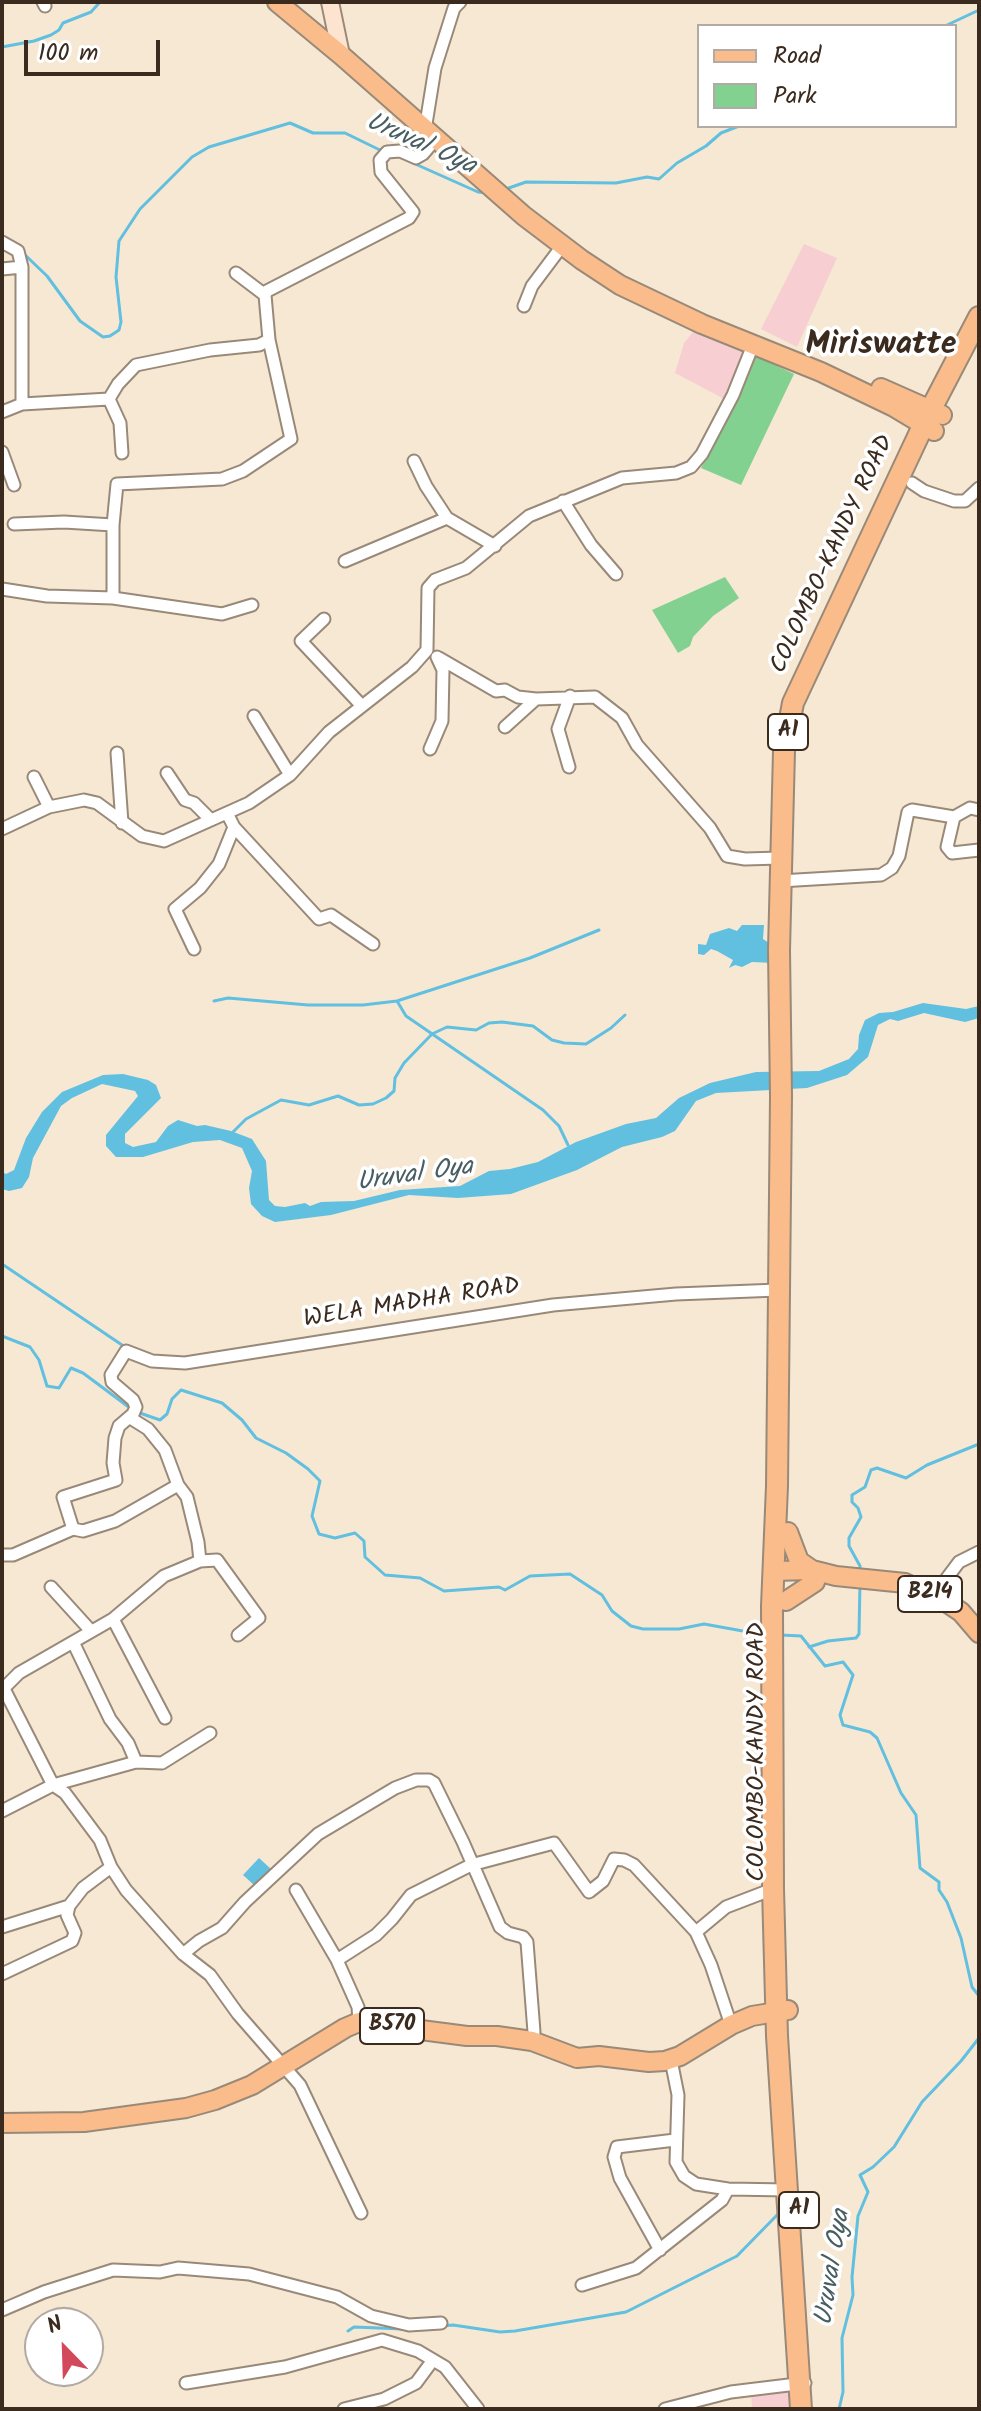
<!DOCTYPE html>
<style>
body{margin:0}
#map{position:relative;width:981px;height:2411px;overflow:hidden;background:#f7e8d4;font-family:Kalam,sans-serif}
canvas{display:block}
.frame{position:absolute;inset:0;border:4px solid #3b2a1e;pointer-events:none}
.legend{position:absolute;left:697px;top:24px;width:260px;height:104px;box-sizing:border-box;background:#fff;border:2px solid #b1aaa5;margin:0;padding:10px 14px;list-style:none;font-size:24px;color:#3b2a1e}
.legend li{display:flex;align-items:center;gap:16px;height:40px}
.legend b{width:40px;border:2px solid #b1aaa5}
.north{position:absolute;left:24px;top:2307px;width:80px;height:80px;box-sizing:border-box;background:#fff;border:2px solid #b1aaa5;border-radius:50%;rotate:337deg;font-size:22px;font-weight:700;line-height:32px;text-align:center;color:#3b2a1e}
.north::after{content:'';display:block;margin:auto;width:28px;height:36px;background:#d1495b;clip-path:polygon(50% 0,100% 100%,50% 72%,0 100%)}
.scale{position:absolute;left:24px;top:40px;width:136px;height:36px;box-sizing:border-box;border:4px solid #3b2a1e;border-top:0;padding-left:10px;font-size:24px;line-height:28px;white-space:nowrap;color:#3b2a1e;-webkit-text-stroke:6px #fff;paint-order:stroke}
</style>
<div id="map">
<canvas width="981" height="2411"></canvas>
<div class="frame"></div>
<ul class="legend">
<li><b style="height:10px;background:#f9bc8a"></b>Road</li>
<li><b style="height:22px;background:#83d190"></b>Park</li>
</ul>
<div class="north">N</div>
<div class="scale">100 m</div>
</div>
<script>
const ctx = document.querySelector('canvas').getContext('2d');
ctx.lineJoin = 'round';
function fillPath(path, color) { ctx.fillStyle = color; ctx.fill(path, 'evenodd'); }
const shape = rows => new Path2D(rows.map(r => 'M' + r).join(''));
function strokePath(path, color, width, dash) { ctx.strokeStyle = color; ctx.lineWidth = width; ctx.lineCap = dash ? 'butt' : 'round'; ctx.setLineDash(dash || []); ctx.stroke(path); }
function drawText(font, color, halo, rows, align = 'center') {
  ctx.font = font + ' Kalam,sans-serif'; ctx.lineWidth = 7; ctx.setLineDash([]); ctx.textBaseline = 'middle'; ctx.strokeStyle = halo; ctx.fillStyle = color; for (const [text, x, y, turn = 0] of rows) {
    ctx.save(); ctx.translate(x, y); ctx.rotate((+turn || 0) * Math.PI / 180); ctx.textAlign = isNaN(turn) ? turn : align; if (halo) ctx.strokeText(text, 0, 0); ctx.fillText(text, 0, 0); ctx.restore();
  }
}
const built = shape([
 [804,244,837,258,797,347,761,329],
 [698,326,746,346,726,400,675,373,684,343],
 [794,2389,796,2409,752,2409,751,2392]
]);
const green = shape([
 [754,355,794,374,741,485,701,468,733,410],
 [725,577,739,598,713,616,693,637,690,646,678,653,652,610]
]);
const water = shape([
 [742,925,764,925,763,939,775,947,774,963,752,962,742,967,735,965,729,968,733,960,717,951,711,949,704,955,698,954,698,944,706,945,710,934,729,928,737,931],
 [923,1003,966,1009,979,1006,979,1018,965,1022,924,1013,898,1021,890,1019,878,1025,868,1057,847,1075,807,1088,716,1093,696,1101,675,1131,662,1137,622,1147,577,1170,511,1194,458,1198,409,1195,331,1215,275,1222,262,1216,251,1204,249,1188,252,1171,242,1148,220,1140,193,1142,143,1157,116,1157,106,1146,106,1135,138,1096,135,1091,102,1084,72,1098,61,1106,33,1158,29,1177,22,1188,9,1191,2,1189,2,1172,6,1174,14,1170,26,1138,42,1112,62,1092,103,1075,123,1074,148,1080,156,1085,161,1098,125,1134,125,1143,133,1147,156,1142,168,1126,178,1120,197,1126,205,1125,231,1131,252,1139,266,1161,269,1200,275,1206,285,1207,305,1203,310,1206,321,1202,354,1201,400,1190,460,1186,489,1171,510,1169,538,1162,576,1142,626,1124,656,1118,679,1098,710,1083,756,1072,819,1071,849,1059,858,1049,859,1035,865,1020,879,1013,893,1012],
 [259,1858,271,1869,255,1886,243,1875]
]);
const stream = shape([
 [945,26,979,10],
 [2,47,34,41,51,35,59,30,63,23,91,12,100,2],
 [413,163,478,192,487,193],
 [506,189,526,182,616,183,647,177,659,179,677,163,706,146,721,133,739,126],
 [23,253,47,276,80,321,103,337,110,336,119,330,121,322,116,277,119,241,140,209,192,157,209,147,290,123,313,133,345,133,384,152],
 [214,1001,228,998,308,1005,363,1005,397,1001,530,958,599,930],
 [397,1001,406,1016,543,1110,559,1126,568,1145],
 [233,1132,246,1119,281,1100,309,1105,338,1096,359,1105,373,1104,386,1098,394,1091,395,1078,404,1063,432,1034,447,1027,476,1030,489,1023,502,1022,533,1026,552,1040,564,1043,586,1044,611,1028,625,1015],
 [2,1264,125,1347],
 [336,1334,558,1299],
 [2,1336,30,1347,39,1360,47,1386,59,1388,71,1368,83,1373,130,1408],
 [137,1412,160,1420,167,1414,172,1399,181,1390,222,1403,242,1420,256,1438,286,1453,308,1469,320,1481,312,1516,319,1534,335,1538,355,1533,364,1541,365,1557,385,1575,420,1578,444,1591,499,1587,505,1590,530,1576,570,1574,602,1595,612,1611,631,1626,643,1629,679,1629,704,1624,765,1635],
 [860,1572,860,1566,849,1546,849,1538,861,1517,858,1508,852,1502,852,1495,865,1487,871,1470,877,1468,906,1478,927,1465,979,1444],
 [781,1635,801,1636,825,1666,843,1662,853,1675,840,1715,843,1725,870,1732,877,1738,901,1793,916,1815,920,1868,939,1882,939,1890,947,1902,961,1938,972,1987,979,1996],
 [809,1647,828,1641,856,1638,859,1634,860,1583],
 [442,2326,453,2325,500,2332,515,2331,626,2312,737,2256,780,2212],
 [348,2331,354,2327,403,2329],
 [839,2409,843,2392,842,2338,853,2295,852,2277,858,2216,868,2192,860,2175,873,2167,894,2147,922,2102,961,2061,979,2038]
]);
const street = shape([
 [43,2,45,6],
 [425,130,435,68,454,8,460,2],
 [2,242,18,251,22,267,22,404],
 [2,269,22,267],
 [236,273,265,295],
 [524,306,532,286,562,246],
 [109,399,120,423,122,453],
 [2,412,22,404,109,399,118,384,136,365,210,350,259,345,269,340,265,295,267,291,409,218,413,212,381,172,380,160,387,152,400,151,416,158,423,154,435,140],
 [2,452,14,485],
 [414,461,426,486,447,518,495,546],
 [912,483,924,491,954,501,965,501,979,488],
 [563,501,591,545,616,574],
 [14,524,64,522,113,525],
 [345,561,447,518],
 [2,589,47,596,113,598],
 [252,605,222,614,113,598,113,525,117,484,222,479,243,471,291,439,269,340],
 [324,619,301,641,362,706],
 [439,658,496,691,505,690,518,697,536,699,595,697,622,718,637,745,710,828,727,856,745,859,780,858],
 [254,716,290,775],
 [505,727,536,699],
 [430,749,442,721,443,670,437,657],
 [117,753,122,823],
 [569,767,558,729,570,696],
 [167,773,185,800,194,803,211,820],
 [34,777,49,807],
 [227,813,234,827,319,919,331,915,373,944],
 [954,817,947,847,952,853,979,850],
 [2,829,49,807,84,800,97,803,142,836,164,841,249,803,290,775,329,732,412,667,427,650,428,588,435,580,466,568,529,516,622,478,676,473,691,467,702,454,733,395,753,345],
 [780,881,881,875,892,868,899,856,908,812,912,810,954,817,970,808,979,810],
 [194,949,175,909,200,888,219,864,234,827],
 [133,1414,132,1419,148,1429,165,1450,178,1485,187,1497,198,1542,200,1561],
 [73,1529,63,1497,116,1480,113,1463,115,1438,119,1426,133,1414,136,1407,133,1400,112,1382,111,1375,126,1351,152,1361,185,1363,553,1305,676,1294,778,1290],
 [2,1555,13,1555,73,1529,83,1531,115,1521,178,1485],
 [51,1587,91,1631],
 [943,1600,947,1578,959,1562,979,1552],
 [113,1619,165,1718],
 [73,1642,110,1719,128,1743,136,1762],
 [2,1685,53,1785,65,1793,100,1840,111,1867,126,1890,183,1954,210,1975,238,2014,300,2085,361,2213],
 [4,1688,19,1673,113,1619,164,1576,200,1561,217,1560,259,1618,238,1635],
 [2,1811,53,1785,136,1762,162,1763,210,1733],
 [296,1890,337,1960,358,2007,359,2022],
 [2,1927,69,1906],
 [696,1932,726,1907,773,1889],
 [183,1954,199,1941,222,1928,245,1902,318,1834,395,1788,416,1780,429,1780,434,1783,463,1842,500,1927,508,1933,523,1937,527,1942,534,2032,532,2041],
 [337,1960,376,1935,392,1919,411,1895,471,1865,554,1843,589,1892,603,1881,614,1859,624,1860,634,1865,696,1932,711,1965,731,2025],
 [2,1974,72,1941,75,1933,67,1915,69,1906,83,1888,111,1867],
 [671,2060,678,2095,676,2162,684,2176,696,2184,728,2189,788,2190],
 [660,2250,620,2178,614,2157,617,2147,675,2140],
 [582,2285,636,2268,722,2200,728,2189],
 [2,2310,44,2292,113,2270,160,2272,178,2268,249,2274,337,2297,371,2316,409,2325,441,2323],
 [186,2383,285,2367,382,2340,418,2351,445,2367,478,2409],
 [344,2409,384,2399,416,2383,433,2360],
 [665,2409,731,2392,805,2383]
]);
const secondary = shape([
 [330,2,341,55]
]);
const primary = shape([
 [277,2,341,55,524,216,582,260,620,285,702,324,821,372,894,407,934,431],
 [881,388,942,415],
 [788,1532,799,1561,812,1570],
 [773,1571,812,1570,836,1576,905,1583,943,1600,961,1612,979,1633],
 [786,1601,815,1582],
 [2,2123,84,2122,186,2108,215,2100,252,2085,345,2028,359,2022,467,2036,497,2036,532,2041,577,2058,599,2056,649,2062,665,2061,680,2056,731,2025,752,2016,788,2010]
]);
const highway = shape([
 [801,2409,777,2036,773,1889,772,1606,777,1486,781,1096,779,950,784,751,793,703,930,411,979,317]
]);
const shields = [
 [788,732,40],
 [930,1594,64],
 [392,2026,64],
 [799,2210,40]
];
const shieldNames = [
 ["A1",788,732],
 ["B214",930,1594],
 ["B570",392,2026],
 ["A1",799,2210]
];
const streetNames = [
 ["COLOMBO-KANDY ROAD",834,555,-65],
 ["WELA MADHA ROAD",412,1305,-9],
 ["COLOMBO-KANDY ROAD",759,1752,-90]
];
const waterNames = [
 ["Uruval Oya",420,146,24],
 ["Uruval Oya",415,1177,-8],
 ["Uruval Oya",835,2268,-81]
];
const districtNames = [
 ["Miriswatte",881,348]
];
fillPath(built, '#f7cfd3');
fillPath(green, '#83d190');
fillPath(water, '#61bfdf');
strokePath(stream, '#61bfdf', 3);
strokePath(street, '#998979', 15);
strokePath(secondary, '#998979', 20);
strokePath(primary, '#998979', 22);
strokePath(highway, '#998979', 24);
strokePath(street, '#fff', 11);
strokePath(secondary, '#fde4d0', 16);
strokePath(primary, '#f9bc8a', 18);
strokePath(highway, '#f9bc8a', 20);
for (const [x, y, w] of shields) { const box = new Path2D(); box.roundRect(x - w / 2, y - 18, w, 36, 6); ctx.fillStyle = '#fff'; ctx.fill(box); strokePath(box, '#3b2a1e', 2); }
drawText('bold 22px', '#3b2a1e', null, shieldNames);
drawText('24px', '#3b2a1e', '#fff', streetNames);
drawText('italic 26px', '#485e62', '#fff', waterNames);
drawText('bold 32px', '#3b2a1e', '#fff', districtNames);
</script>
